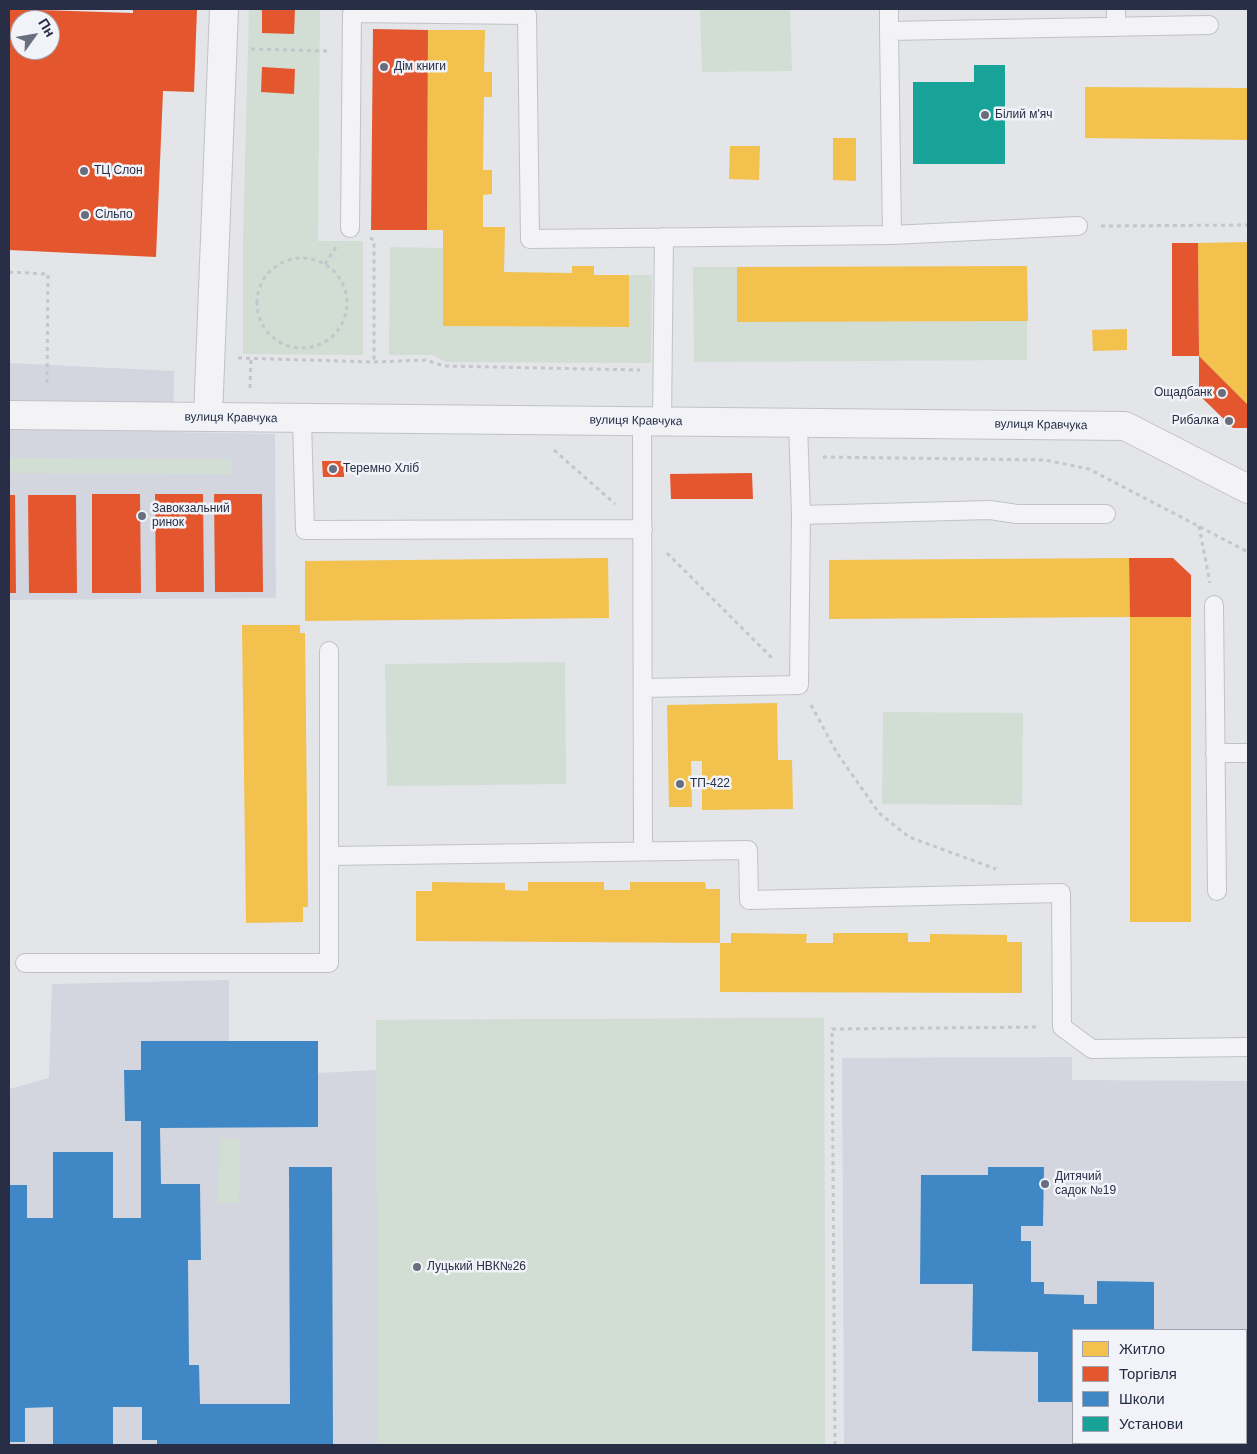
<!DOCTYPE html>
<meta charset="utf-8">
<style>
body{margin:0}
#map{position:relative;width:1257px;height:1454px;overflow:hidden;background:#e3e5e9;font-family:Helvetica,sans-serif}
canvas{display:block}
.frame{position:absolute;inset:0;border:10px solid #272e45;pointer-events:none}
.legend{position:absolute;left:1072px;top:1329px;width:175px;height:115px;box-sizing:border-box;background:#f1f3f8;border:1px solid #a0a4b0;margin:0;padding:6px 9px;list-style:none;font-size:15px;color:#272e45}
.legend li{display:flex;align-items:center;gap:10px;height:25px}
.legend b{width:25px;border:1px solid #a0a4b0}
.north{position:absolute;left:10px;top:10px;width:50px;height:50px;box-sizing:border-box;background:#f1f3f8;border:1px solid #a0a4b0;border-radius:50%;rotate:58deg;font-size:14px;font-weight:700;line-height:20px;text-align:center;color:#272e45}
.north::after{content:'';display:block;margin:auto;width:18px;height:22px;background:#696e7e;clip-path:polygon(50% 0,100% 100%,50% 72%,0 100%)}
</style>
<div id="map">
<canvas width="1257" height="1454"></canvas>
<div class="frame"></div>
<ul class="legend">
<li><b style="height:14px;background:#f2c14e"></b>Житло</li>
<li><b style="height:14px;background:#e4572e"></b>Торгівля</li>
<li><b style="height:14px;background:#3f88c5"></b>Школи</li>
<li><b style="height:14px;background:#17a398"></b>Установи</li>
</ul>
<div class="north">Пн</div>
</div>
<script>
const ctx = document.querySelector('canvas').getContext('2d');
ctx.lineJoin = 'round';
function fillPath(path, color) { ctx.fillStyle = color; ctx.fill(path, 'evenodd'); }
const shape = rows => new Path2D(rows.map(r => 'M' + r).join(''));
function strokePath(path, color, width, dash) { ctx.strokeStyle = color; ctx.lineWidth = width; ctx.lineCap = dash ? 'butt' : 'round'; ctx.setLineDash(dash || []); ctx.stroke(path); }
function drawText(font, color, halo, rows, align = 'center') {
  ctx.font = font + ' Helvetica,sans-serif'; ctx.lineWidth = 5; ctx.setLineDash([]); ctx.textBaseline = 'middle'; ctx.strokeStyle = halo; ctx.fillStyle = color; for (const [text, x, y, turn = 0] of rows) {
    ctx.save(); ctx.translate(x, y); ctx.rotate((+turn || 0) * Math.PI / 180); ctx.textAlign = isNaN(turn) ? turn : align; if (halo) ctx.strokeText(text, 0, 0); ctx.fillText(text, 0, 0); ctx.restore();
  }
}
const built = shape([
 [9,363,174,371,173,432,275,434,276,598,9,600],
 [229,980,229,1041,318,1041,318,1073,376,1070,376,1020,824,1018,825,1445,9,1445,9,1089,49,1078,52,984],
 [1072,1057,1072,1080,1248,1081,1248,1445,844,1445,842,1058],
 [1073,1330,1246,1330,1246,1443,1073,1443]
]);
const green = shape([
 [249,9,320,9,318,241,363,241,363,355,243,354,243,241],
 [700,9,790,9,792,71,702,72],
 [390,247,443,248,443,326,629,327,629,275,652,275,651,363,446,362,433,355,389,355],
 [693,267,737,267,737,322,1027,321,1027,360,694,362],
 [9,458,232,459,232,474,9,473],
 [565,662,566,784,387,786,385,664],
 [883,712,1023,713,1022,805,882,804],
 [824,1018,825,1445,378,1445,376,1020],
 [220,1138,240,1139,239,1203,218,1203]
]);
const homes = shape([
 [428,30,485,30,484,72,492,72,492,97,484,97,483,170,492,170,492,194,483,195,483,227,505,227,504,272,572,273,572,266,594,266,594,275,629,275,629,327,443,326,443,230,427,230],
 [1085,87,1248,88,1248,140,1085,138],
 [833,138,856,138,856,181,833,180],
 [730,146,760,146,759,180,729,179],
 [1248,242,1248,405,1199,356,1198,243],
 [1027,266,1028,321,737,322,737,267],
 [1127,329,1127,350,1093,351,1092,330],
 [608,558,609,618,305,621,305,561],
 [1129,558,1130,617,1191,617,1191,922,1130,922,1130,617,829,619,829,560],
 [242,625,300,625,300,633,305,633,308,907,303,907,303,922,246,923],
 [777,703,778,760,792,760,793,809,702,810,702,761,691,761,692,807,669,807,667,705],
 [432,882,505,883,505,890,528,891,528,882,604,882,604,890,630,890,630,882,705,882,706,889,720,889,720,943,416,941,416,891,432,891],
 [731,933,807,934,806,943,833,943,833,933,908,933,908,942,930,942,930,934,1007,935,1007,942,1022,942,1022,993,720,992,720,943,731,943]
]);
const shops = shape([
 [9,9,133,13,133,9,197,9,194,92,163,91,156,257,9,250],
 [20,20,50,20,50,50,20,50],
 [262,9,295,9,294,34,262,33],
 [373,29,428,30,427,230,371,230],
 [262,67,295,69,294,94,261,92],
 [1172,243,1198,243,1199,356,1172,356],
 [1199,356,1248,405,1248,428,1233,428,1199,395],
 [322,461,344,461,344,477,323,477],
 [752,473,753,499,671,499,670,474],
 [92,494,140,494,141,593,92,593],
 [155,494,203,494,204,592,156,592],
 [214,494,262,494,263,592,215,592],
 [9,495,15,495,16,593,9,593],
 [28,495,76,495,77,593,29,593],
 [1129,558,1173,558,1191,575,1191,617,1130,617]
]);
const schools = shape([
 [141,1041,318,1041,318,1127,160,1128,161,1184,200,1184,201,1260,188,1260,189,1365,199,1365,200,1404,290,1404,289,1167,332,1167,333,1445,157,1445,157,1440,142,1440,142,1407,113,1407,113,1445,53,1445,53,1407,25,1408,25,1442,9,1442,9,1185,27,1185,27,1218,53,1218,53,1152,113,1152,113,1218,141,1218,141,1121,125,1121,124,1070,141,1070],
 [988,1167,1044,1167,1043,1226,1021,1226,1021,1241,1031,1241,1031,1282,1044,1282,1044,1294,1084,1295,1084,1304,1097,1304,1097,1281,1154,1282,1154,1330,1073,1330,1073,1402,1038,1402,1038,1352,972,1351,973,1284,920,1284,921,1175,988,1175]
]);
const public = shape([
 [974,65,1005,65,1005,164,913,164,913,82,974,82]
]);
const path = shape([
 [251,49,329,51],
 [1101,226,1248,225],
 [370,238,374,240,374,362],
 '257 303a45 45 0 1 1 90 0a45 45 0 1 1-90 0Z',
 [325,264,336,247],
 [9,272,48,274,47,387],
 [238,358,374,362,426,360,444,366,640,370],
 [250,388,251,359],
 [554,450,615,504],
 [823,457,1045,460,1089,469,1248,552],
 [1199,526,1210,583],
 [667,553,774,660],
 [811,705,837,753,879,813,909,837,996,869],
 [835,1445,832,1029,1040,1027]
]);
const service = shape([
 [889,9,889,31,1209,25],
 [1116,9,1116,27],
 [350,228,352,13,527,15,530,239,892,235,889,31],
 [892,235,1078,226],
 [302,419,305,530,643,529],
 [642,422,643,851],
 [662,422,664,237],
 [801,515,990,510,1017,514,1106,514],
 [1214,605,1217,891],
 [643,688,799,685,801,515,798,423],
 [1215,753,1248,753],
 [329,856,748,850,749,900,1061,893,1062,1027,1092,1049,1248,1047],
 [25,963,329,963,329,651]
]);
const minor = shape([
 [208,417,224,9]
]);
const tertiary = shape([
 [9,415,1125,426,1248,489]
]);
const markers = [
 [384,67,5,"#696e7e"],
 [985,115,5,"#696e7e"],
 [84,171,5,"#696e7e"],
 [85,215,5,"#696e7e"],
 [1222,393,5,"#696e7e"],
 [1229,421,5,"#696e7e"],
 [333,469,5,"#696e7e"],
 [142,516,5,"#696e7e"],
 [680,784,5,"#696e7e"],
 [1045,1184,5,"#696e7e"],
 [417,1267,5,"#696e7e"]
];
const poiNames = [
 ["Дім книги",394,67],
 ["Білий м'яч",995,115],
 ["ТЦ Слон",94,171],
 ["Сільпо",95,215],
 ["Ощадбанк",1212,393,"right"],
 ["Рибалка",1219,421,"right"],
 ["Теремно Хліб",343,469],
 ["Завокзальний",152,509],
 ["ринок",152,523],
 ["ТП-422",690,784],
 ["Дитячий",1055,1177],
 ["садок №19",1055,1191],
 ["Луцький НВК№26",427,1267]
];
const streetNames = [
 ["вулиця Кравчука",231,418,1],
 ["вулиця Кравчука",636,421,1],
 ["вулиця Кравчука",1041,425,1]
];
fillPath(built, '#d3d6de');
fillPath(green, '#d2ddd3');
fillPath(homes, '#f2c14e');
fillPath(shops, '#e4572e');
fillPath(schools, '#3f88c5');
fillPath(public, '#17a398');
strokePath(service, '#c0c2c7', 20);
strokePath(minor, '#c0c2c7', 30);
strokePath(tertiary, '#c0c2c7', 30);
strokePath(path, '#c4c6cc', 3, [4, 4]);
strokePath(service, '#f3f3f5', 18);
strokePath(minor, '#f3f3f5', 28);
strokePath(tertiary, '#f3f3f5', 28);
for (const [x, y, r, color] of markers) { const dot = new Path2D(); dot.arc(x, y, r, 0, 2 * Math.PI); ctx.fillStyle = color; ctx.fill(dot); strokePath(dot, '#f1f3f8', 2); }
drawText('12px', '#272e45', '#f1f3f8', poiNames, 'left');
drawText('12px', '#272e45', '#f1f3f8', streetNames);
</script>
